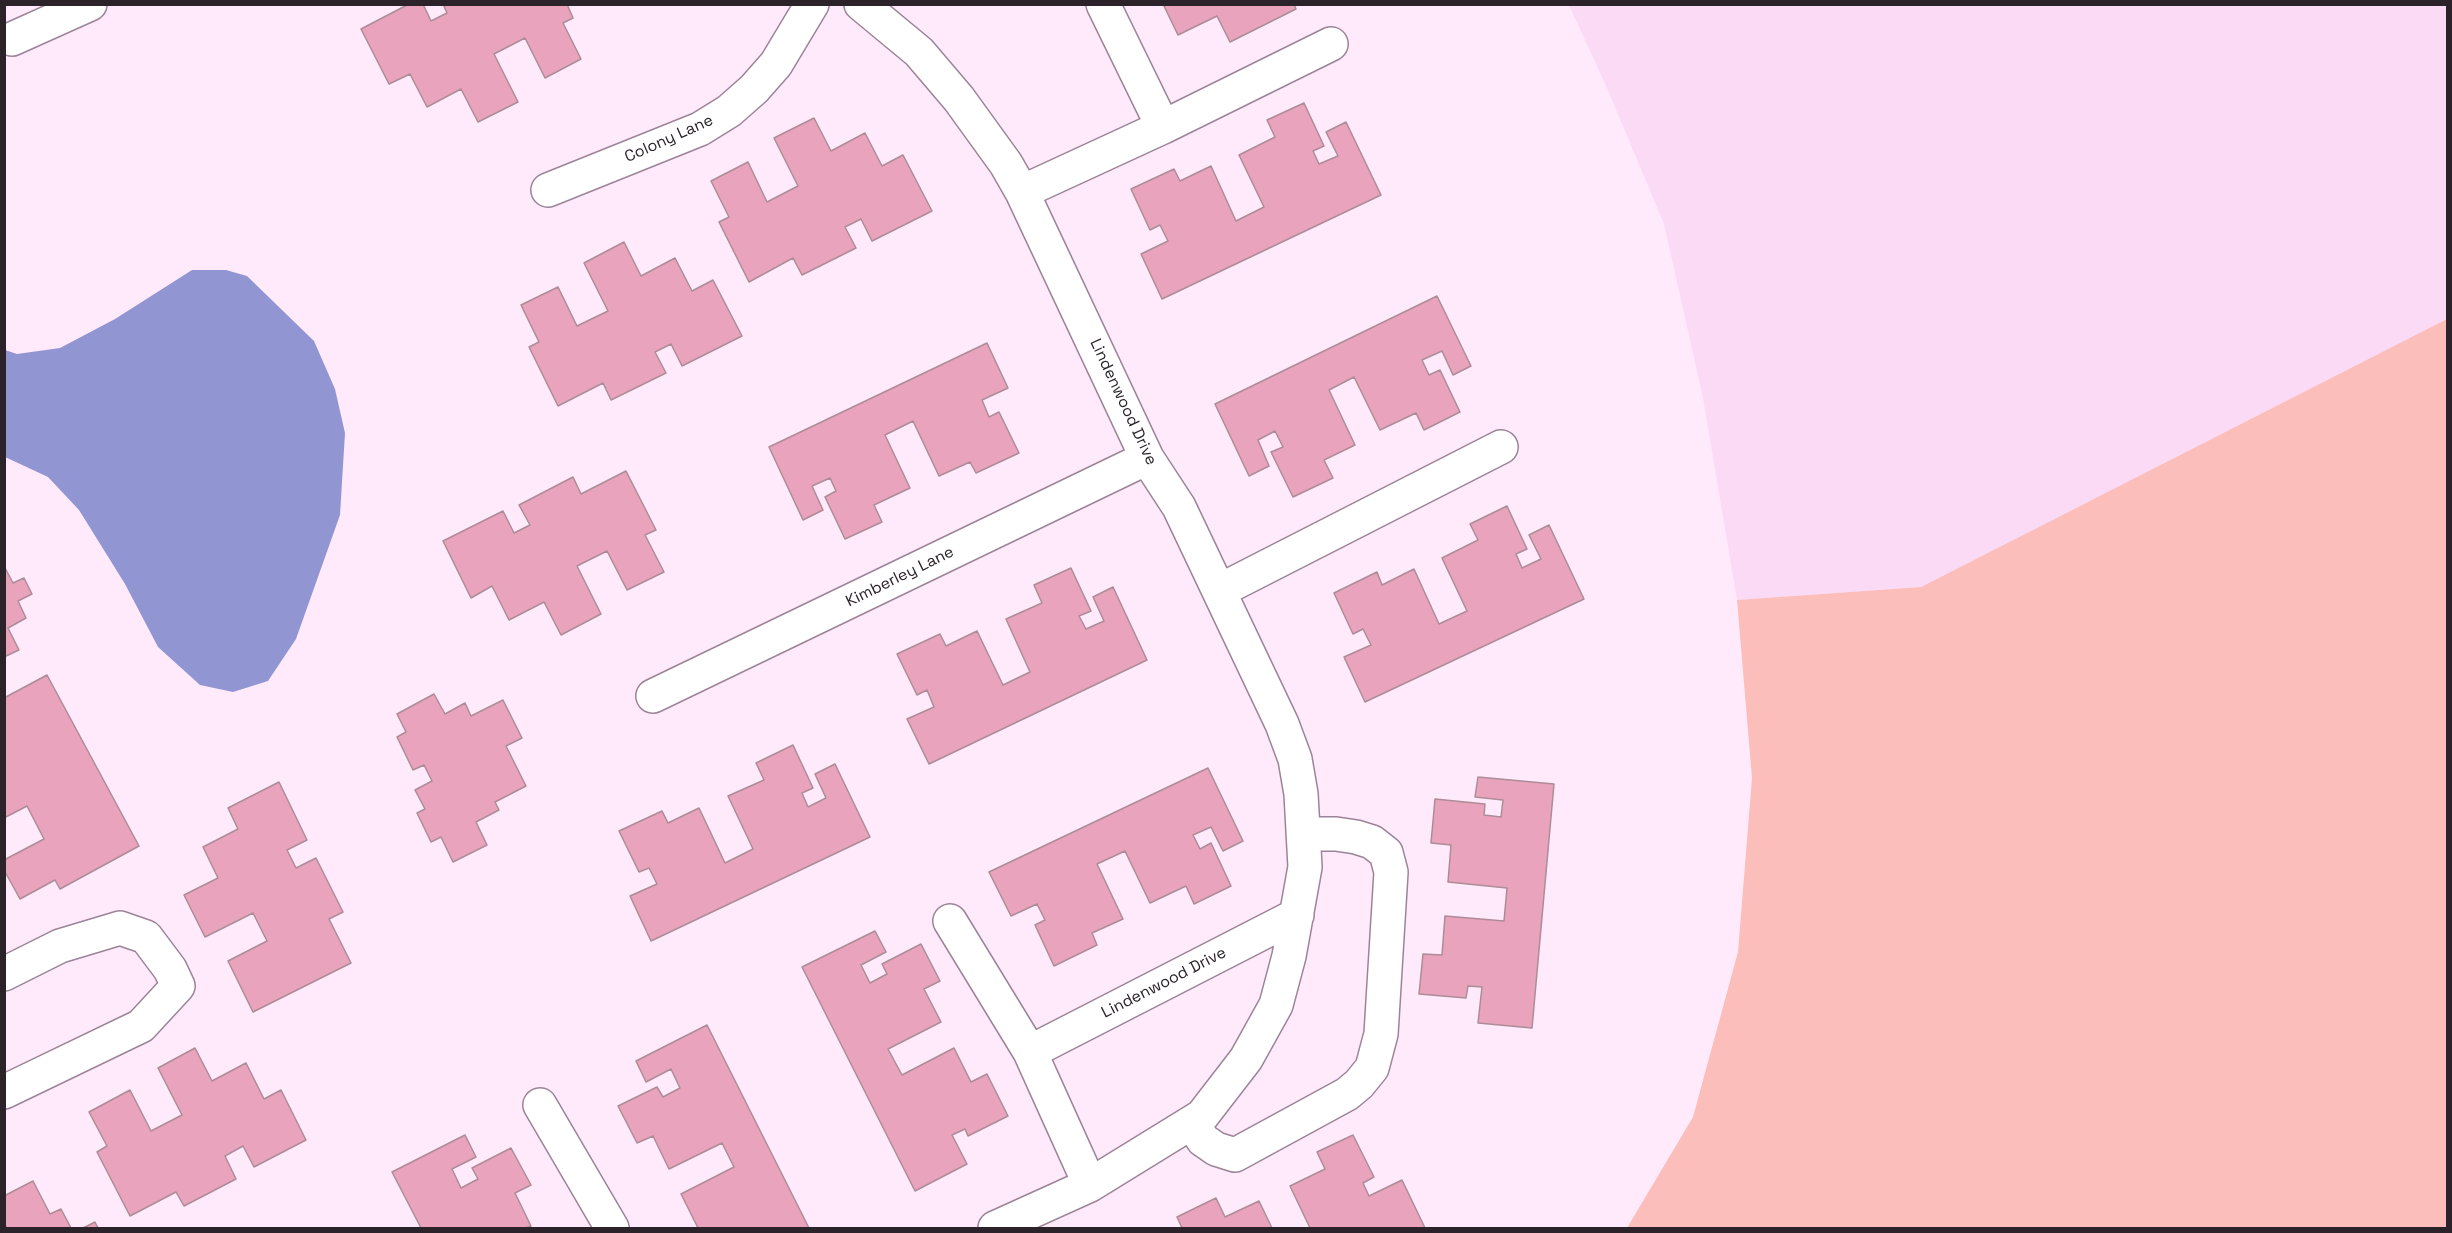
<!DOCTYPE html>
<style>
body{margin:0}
#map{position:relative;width:2452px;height:1233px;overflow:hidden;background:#ffeafc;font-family:"Space Grotesk",sans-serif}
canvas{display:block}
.frame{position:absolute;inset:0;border:6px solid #2b222a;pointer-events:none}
</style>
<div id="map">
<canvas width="2452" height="1233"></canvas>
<div class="frame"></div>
</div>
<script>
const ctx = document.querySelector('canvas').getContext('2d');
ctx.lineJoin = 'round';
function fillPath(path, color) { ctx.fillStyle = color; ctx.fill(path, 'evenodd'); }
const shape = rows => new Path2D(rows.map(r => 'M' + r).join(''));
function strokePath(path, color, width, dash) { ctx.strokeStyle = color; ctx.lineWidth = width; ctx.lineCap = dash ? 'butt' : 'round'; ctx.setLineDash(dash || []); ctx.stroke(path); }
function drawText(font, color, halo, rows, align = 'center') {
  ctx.font = font + ' "Space Grotesk",sans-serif'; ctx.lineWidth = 6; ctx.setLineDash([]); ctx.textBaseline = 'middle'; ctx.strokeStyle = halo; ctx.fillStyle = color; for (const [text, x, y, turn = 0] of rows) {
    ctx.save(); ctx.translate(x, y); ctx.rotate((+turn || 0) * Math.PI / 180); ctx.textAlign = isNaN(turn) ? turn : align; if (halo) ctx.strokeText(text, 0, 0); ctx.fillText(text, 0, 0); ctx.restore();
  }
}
const built = shape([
 [1569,5,2447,5,2447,319,1921,587,1737,600,1703,398,1664,224,1607,88]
]);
const green = shape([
 [2447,319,2447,1228,1627,1228,1693,1117,1738,952,1752,778,1737,600,1921,587]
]);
const water = shape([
 [192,270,226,270,247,276,314,341,335,389,345,433,340,515,296,639,268,681,233,692,200,685,158,647,125,584,79,510,48,477,5,457,5,350,17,354,60,348,115,319]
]);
const building = shape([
 [409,4,423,4,431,21,447,13,443,4,567,4,573,18,563,23,581,59,545,78,525,38,494,54,518,102,478,122,461,89,427,107,410,74,389,84,361,29,409,4],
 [1163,4,1294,4,1296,9,1230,42,1217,16,1178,35,1163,4],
 [1304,103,1324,146,1313,151,1319,164,1338,156,1326,132,1346,122,1381,195,1162,299,1141,254,1168,241,1160,225,1150,230,1131,189,1174,169,1180,181,1211,166,1236,221,1264,207,1239,155,1275,137,1267,120,1304,103],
 [814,118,831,151,865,133,882,166,903,155,932,211,872,241,861,219,845,227,856,248,802,275,793,258,749,282,719,222,729,217,711,181,748,162,767,202,798,186,774,138,814,118],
 [624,242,641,276,675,258,692,291,713,280,742,336,682,366,671,344,655,352,666,373,611,400,603,383,558,406,529,347,539,342,521,305,558,287,577,326,608,311,584,263,624,242],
 [1437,296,1471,366,1453,375,1442,351,1422,360,1429,375,1440,370,1460,412,1424,430,1416,413,1380,430,1354,377,1329,390,1355,445,1324,460,1333,478,1293,497,1271,452,1283,447,1275,431,1258,440,1269,466,1249,476,1215,404,1437,296],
 [987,343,1008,388,982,400,989,417,999,412,1019,453,976,473,970,462,939,476,913,421,885,435,910,488,874,505,882,522,845,539,825,497,836,491,830,478,812,486,823,510,803,520,769,447,987,343],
 [626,471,656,530,645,535,664,572,627,590,607,551,577,566,601,614,561,635,544,602,509,620,492,586,471,598,443,541,503,511,514,533,530,525,519,505,573,477,581,494,626,471],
 [1507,506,1527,549,1516,554,1522,568,1541,559,1529,535,1549,525,1584,599,1365,702,1344,657,1371,645,1363,629,1353,634,1334,593,1377,572,1382,585,1414,569,1439,624,1467,611,1442,558,1478,540,1470,524,1507,506],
 [4,566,13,583,24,578,32,594,18,601,26,618,8,628,19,650,4,657,4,566],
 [1071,568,1091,611,1079,616,1086,629,1104,621,1093,597,1113,587,1147,660,929,764,907,719,934,707,927,690,917,695,897,654,940,634,946,646,977,631,1003,685,1030,672,1006,619,1042,603,1034,585,1071,568],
 [47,675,139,846,60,889,55,880,20,899,4,870,4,860,44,839,27,806,4,818,4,698,47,675],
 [434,694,445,714,465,703,471,716,503,700,522,738,506,746,526,786,495,802,499,810,476,822,487,845,453,862,441,837,431,842,417,813,425,809,415,790,432,781,424,765,413,770,397,737,406,732,397,714,434,694],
 [793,745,813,788,802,793,808,807,826,798,815,774,835,764,870,837,651,941,630,896,657,884,649,868,639,872,619,831,662,811,668,823,699,808,725,863,753,849,728,796,764,780,756,763,793,745],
 [1208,768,1243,841,1223,851,1211,827,1193,835,1200,849,1211,843,1231,886,1194,904,1186,886,1150,903,1125,851,1097,864,1123,919,1092,933,1097,945,1054,966,1035,925,1045,920,1037,904,1011,916,989,872,1208,768],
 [1478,777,1554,784,1532,1028,1478,1023,1482,987,1468,986,1466,998,1419,994,1423,954,1442,955,1445,916,1504,921,1507,888,1448,882,1451,845,1431,843,1435,799,1485,804,1484,815,1501,817,1503,800,1475,797,1478,777],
 [279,782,307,840,287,850,296,868,316,858,343,912,329,919,351,963,253,1012,228,961,267,941,253,913,205,937,184,895,218,878,203,847,238,829,228,808,279,782],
 [875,931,886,952,861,965,870,983,887,974,882,964,921,944,940,981,924,989,941,1022,888,1049,902,1075,954,1048,971,1082,987,1074,1008,1116,968,1136,965,1129,952,1135,967,1164,915,1191,802,967,875,931],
 [707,1025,809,1228,696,1228,698,1228,681,1194,734,1167,722,1143,669,1169,653,1136,637,1143,618,1106,657,1087,663,1097,680,1088,671,1069,646,1082,636,1061,707,1025],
 [195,1048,212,1081,246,1063,264,1099,281,1090,306,1140,254,1167,243,1146,225,1156,236,1179,184,1206,176,1192,130,1216,97,1152,107,1146,89,1112,130,1090,151,1131,182,1115,158,1068,195,1048],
 [465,1135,476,1157,452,1169,461,1188,478,1179,472,1168,511,1148,531,1185,515,1193,531,1226,526,1228,421,1228,392,1172,465,1135],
 [1353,1135,1374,1177,1363,1183,1369,1196,1402,1180,1425,1228,1310,1228,1290,1186,1325,1169,1317,1152,1353,1135],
 [33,1181,50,1214,61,1209,71,1228,7,1228,4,1224,4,1196,33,1181],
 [1216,1198,1225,1217,1259,1201,1272,1228,1182,1228,1177,1217,1216,1198],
 [95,1222,98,1228,83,1228,95,1222]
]);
const minor = shape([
 [861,4,919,52,959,99,1006,164,1022,192,1147,458,1179,507,1282,724,1295,759,1301,794,1305,867,1289,956,1276,1005,1246,1059,1202,1116,1090,1185,995,1228],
 [1103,4,1163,127],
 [12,39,90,4],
 [548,190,700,129,729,111,754,89,776,64,812,4],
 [1022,192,1163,127,1331,44],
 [1219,591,1501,447],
 [653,696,1147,458],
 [950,921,1030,1052,1090,1185],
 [4,974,60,946,120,928,146,937,170,969,178,986,141,1026,4,1092],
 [1030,1052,1297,915],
 [540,1105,612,1228],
 [1192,1123,1203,1140,1216,1149,1235,1155,1347,1094,1359,1084,1372,1068,1381,1034,1391,872,1386,853,1372,842,1356,837,1336,834,1303,834]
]);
const streetNames = [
 ["Colony Lane",669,139,-24],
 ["Lindenwood Drive",1123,402,65],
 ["Kimberley Lane",900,577,-26],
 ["Lindenwood Drive",1164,983,-27]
];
fillPath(built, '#fbdaf6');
fillPath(green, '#fbbebb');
fillPath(water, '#9196d3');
fillPath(building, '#eaa3bc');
strokePath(building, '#ac8c97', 1.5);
strokePath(minor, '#9c8498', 36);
strokePath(minor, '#fff', 33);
drawText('16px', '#2b222a', '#fff', streetNames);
</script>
